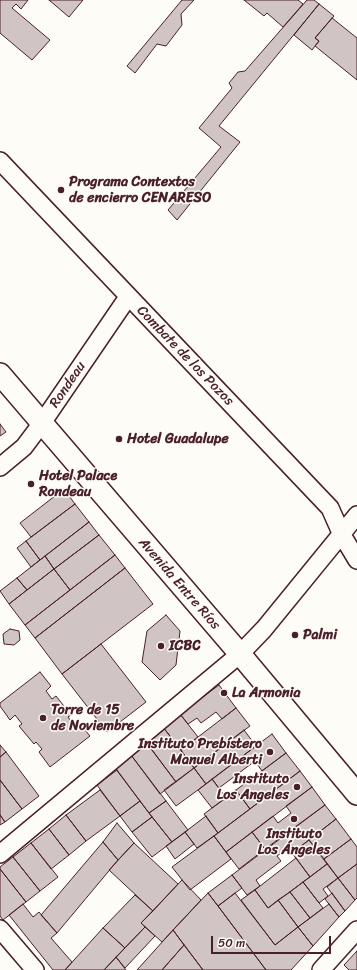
<!DOCTYPE html>
<meta charset="utf-8">
<style>
body{margin:0}
#map{position:relative;width:357px;height:970px;overflow:hidden;background:#fdfcf7;font-family:Sriracha,sans-serif}
canvas{display:block}
.scale{position:absolute;left:211px;top:936px;width:120px;height:18px;box-sizing:border-box;border:2px solid #4a1f2b;border-top:0;padding-left:5px;font-size:12px;line-height:14px;white-space:nowrap;color:#4a1f2b;-webkit-text-stroke:3px #fdfcf7;paint-order:stroke}
</style>
<div id="map">
<canvas width="357" height="970"></canvas>
<div class="scale">50 m</div>
</div>
<script>
const ctx = document.querySelector('canvas').getContext('2d');
ctx.lineJoin = 'round';
function fillPath(path, color) { ctx.fillStyle = color; ctx.fill(path, 'evenodd'); }
const shape = rows => new Path2D(rows.map(r => 'M' + r).join(''));
function strokePath(path, color, width, dash) { ctx.strokeStyle = color; ctx.lineWidth = width; ctx.lineCap = dash ? 'butt' : 'round'; ctx.setLineDash(dash || []); ctx.stroke(path); }
function drawText(font, color, halo, rows, align = 'center') {
  ctx.font = font + ' Sriracha,sans-serif'; ctx.lineWidth = 3; ctx.setLineDash([]); ctx.textBaseline = 'middle'; ctx.strokeStyle = halo; ctx.fillStyle = color; for (const [text, x, y, turn = 0] of rows) {
    ctx.save(); ctx.translate(x, y); ctx.rotate((+turn || 0) * Math.PI / 180); ctx.textAlign = isNaN(turn) ? turn : align; if (halo) ctx.strokeText(text, 0, 0); ctx.fillText(text, 0, 0); ctx.restore();
  }
}
const building = shape([
 [0,0,28,0,21,9,16,4,12,8,50,40,32,60,0,33,0,0],
 [49,0,83,0,69,17,49,0],
 [182,0,194,0,181,14,182,25,166,46,157,44,135,73,127,66,182,0],
 [244,0,298,0,303,4,283,27,267,13,264,16,244,0],
 [307,0,314,0,319,4,219,126,240,142,177,220,168,210,221,147,199,128,232,88,229,83,238,72,245,71,307,0],
 [319,4,334,16,315,38,319,41,312,50,294,35,319,4],
 [332,18,357,38,357,80,315,46,319,41,315,38,332,18],
 [0,424,6,432,0,436,0,424],
 [64,489,75,504,31,537,20,523,64,489],
 [75,504,89,522,40,560,26,541,75,504],
 [89,522,99,535,54,569,45,556,89,522],
 [99,535,115,555,70,590,54,569,99,535],
 [26,541,40,560,31,567,17,548,26,541],
 [115,555,125,568,35,638,25,625,115,555],
 [45,556,54,569,27,590,17,578,45,556],
 [125,568,153,604,62,674,35,638,125,568],
 [54,569,70,590,25,625,9,604,54,569],
 [17,578,27,590,9,604,0,591,17,578],
 [166,615,180,631,176,665,160,680,142,662,147,631,166,615],
 [10,629,19,631,20,640,14,645,4,644,3,634,10,629],
 [101,644,146,702,107,732,62,674,101,644],
 [40,672,51,686,46,691,52,699,56,696,71,715,68,717,74,725,78,722,90,736,50,767,39,752,42,749,36,742,34,744,19,726,22,724,15,715,10,720,0,706,0,703,40,672],
 [219,685,236,708,222,719,216,712,201,723,197,718,188,724,180,714,219,685],
 [236,708,250,726,194,768,181,750,236,708],
 [180,714,198,737,181,750,163,727,180,714],
 [163,727,194,768,176,782,145,741,163,727],
 [244,730,256,746,206,784,194,768,244,730],
 [272,734,286,753,262,771,255,761,219,788,212,779,272,734],
 [147,743,176,782,160,794,131,755,147,743],
 [0,745,6,752,0,757,0,745],
 [6,752,39,796,22,809,0,780,0,757,6,752],
 [286,753,300,771,250,809,236,790,286,753],
 [131,755,166,801,149,813,115,768,131,755],
 [194,768,206,784,176,806,164,790,194,768],
 [117,770,140,801,120,816,97,785,117,770],
 [300,771,312,787,226,852,214,836,300,771],
 [212,779,226,798,212,808,198,790,212,779],
 [0,780,22,809,5,822,0,815,0,780],
 [312,787,325,805,265,849,252,832,273,816,278,823,291,813,286,806,312,787],
 [100,790,120,816,86,841,66,815,100,790],
 [236,790,250,809,218,833,204,814,236,790],
 [140,801,152,817,132,832,120,816,140,801],
 [166,801,188,830,172,842,149,813,166,801],
 [325,805,336,819,296,850,292,845,277,856,281,861,256,880,260,886,247,895,232,875,325,805],
 [0,815,5,822,0,825,0,815],
 [66,815,86,841,69,855,49,829,66,815],
 [206,816,218,833,197,848,185,832,206,816],
 [152,817,172,842,152,857,132,832,152,817],
 [336,819,351,839,324,859,309,840,336,819],
 [117,823,134,843,118,860,103,842,117,823],
 [49,829,69,855,51,869,31,843,49,829],
 [185,832,194,844,175,859,166,846,185,832],
 [252,832,265,849,239,869,226,852,252,832],
 [214,836,231,859,190,890,172,867,214,836],
 [351,839,357,847,357,864,338,878,324,859,351,839],
 [309,840,327,864,310,877,292,853,309,840],
 [103,842,118,860,57,933,41,915,103,842],
 [31,843,58,877,40,891,13,857,31,843],
 [134,843,178,884,153,911,109,870,134,843],
 [13,857,40,891,26,902,0,869,0,867,13,857],
 [296,858,310,877,268,908,255,890,296,858],
 [327,864,338,878,323,889,328,896,319,903,303,882,327,864],
 [357,864,357,898,355,900,338,878,357,864],
 [0,869,26,902,3,920,0,916,0,869],
 [232,875,242,888,218,906,208,893,232,875],
 [338,878,355,900,345,911,327,887,338,878],
 [182,880,201,900,162,942,141,923,182,880],
 [303,882,323,908,310,918,290,892,303,882],
 [255,890,268,908,278,900,298,927,275,945,241,900,255,890],
 [290,892,310,918,298,927,278,900,290,892],
 [208,893,218,906,266,970,203,970,173,930,208,893],
 [235,893,275,945,298,927,313,946,291,970,266,970,218,906,235,893],
 [332,893,345,911,339,917,325,899,332,893],
 [135,895,153,911,141,923,145,927,125,948,103,928,135,895],
 [23,904,33,917,39,912,57,933,51,938,72,962,65,970,53,970,9,915,23,904],
 [329,904,339,917,313,946,298,927,329,904],
 [145,927,155,936,125,968,116,957,145,927],
 [103,928,125,948,104,970,65,970,103,928],
 [173,930,184,945,162,970,137,970,173,930],
 [184,945,203,970,162,970,184,945],
 [357,951,357,970,349,970,344,965,357,951],
 [116,957,126,970,104,970,116,957]
]);
const minor = shape([
 [0,161,330,508,342,535,357,560],
 [0,467,24,447,42,423,128,297],
 [0,854,240,654,264,629,357,515],
 [0,929,35,970],
 [321,970,357,930]
]);
const major = shape([
 [0,374,240,654,357,794]
]);
const markers = [
 [61,190,4,"#4a1f2b"],
 [119,439,4,"#4a1f2b"],
 [31,484,4,"#4a1f2b"],
 [295,635,4,"#4a1f2b"],
 [161,646,4,"#4a1f2b"],
 [224,693,4,"#4a1f2b"],
 [43,718,4,"#4a1f2b"],
 [270,752,4,"#4a1f2b"],
 [297,787,4,"#4a1f2b"],
 [294,819,4,"#4a1f2b"]
];
const poiNames = [
 ["Programa Contextos",69,182],
 ["de encierro CENARESO",69,198],
 ["Hotel Guadalupe",127,439],
 ["Hotel Palace",39,476],
 ["Rondeau",39,492],
 ["Palmi",303,635],
 ["ICBC",169,646],
 ["La Armonia",232,693],
 ["Torre de 15",51,710],
 ["de Noviembre",51,726],
 ["Instituto Prebístero",262,744,"right"],
 ["Manuel Alberti",262,760,"right"],
 ["Instituto",289,779,"right"],
 ["Los Angeles",289,795,"right"],
 ["Instituto",294,834,"center"],
 ["Los Ángeles",294,850,"center"]
];
const streetNames = [
 ["Combate de los Pozos",185,356,46],
 ["Rondeau",68,385,-56],
 ["Avenida Entre Ríos",179,584,49]
];
fillPath(building, '#d0c5c4');
strokePath(building, '#4a1f2b', 1);
strokePath(minor, '#4a1f2b', 20);
strokePath(major, '#4a1f2b', 24);
strokePath(minor, '#fdfcf7', 17);
strokePath(major, '#fdfcf7', 21);
for (const [x, y, r, color] of markers) { const dot = new Path2D(); dot.arc(x, y, r, 0, 2 * Math.PI); ctx.fillStyle = color; ctx.fill(dot); strokePath(dot, '#fdfcf7', 1.5); }
drawText('bold 14px', '#4a1f2b', '#fdfcf7', poiNames, 'left');
drawText('14px', '#4a1f2b', '#fdfcf7', streetNames);
</script>
